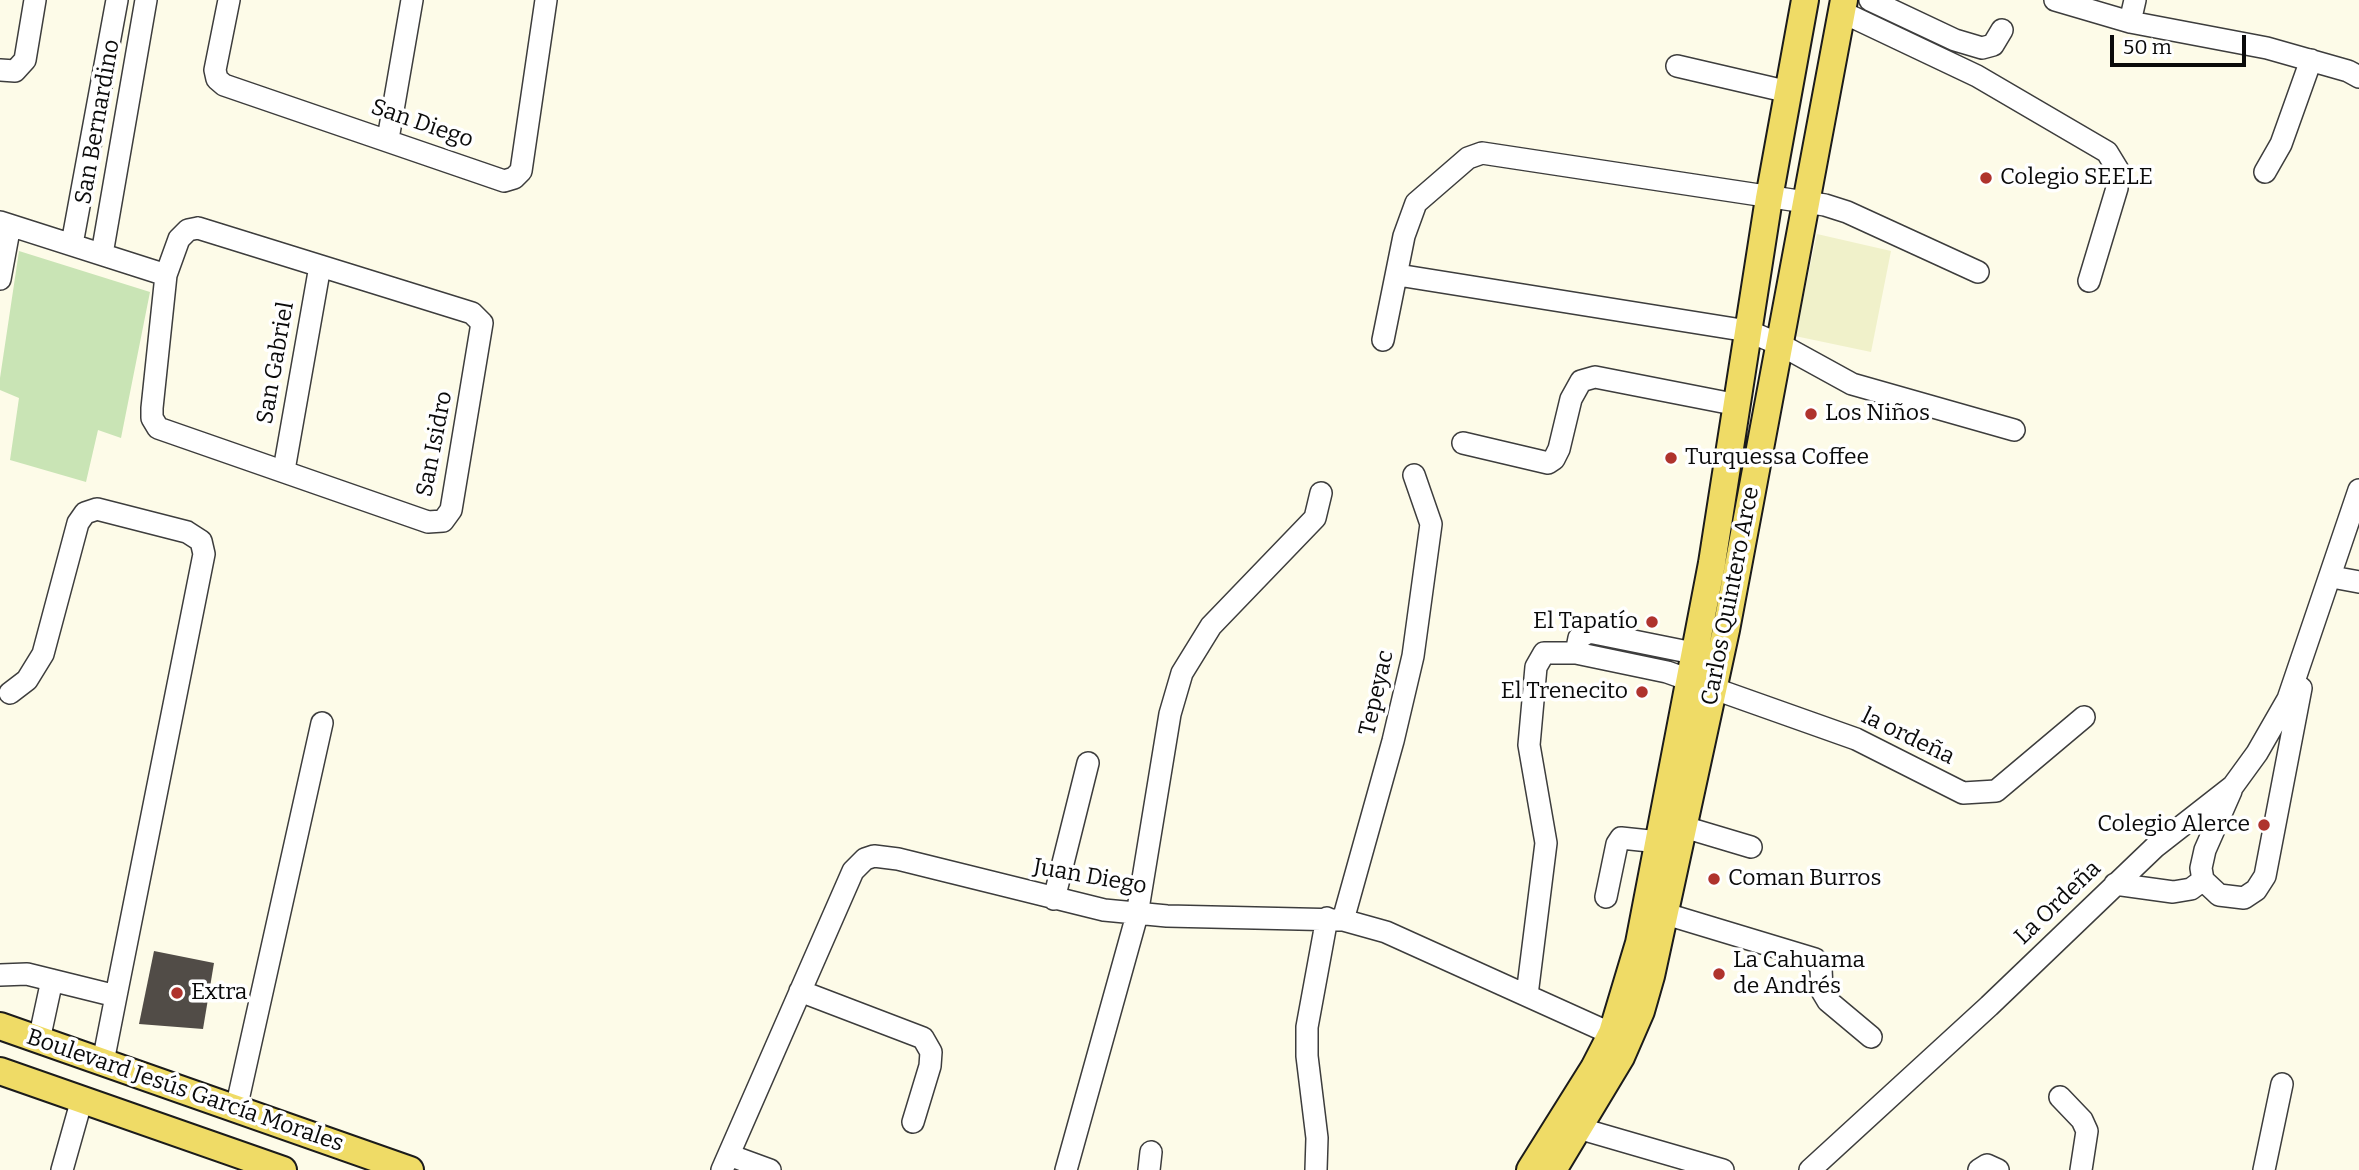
<!DOCTYPE html>
<meta charset="utf-8">
<style>
body{margin:0}
#map{position:relative;width:2359px;height:1170px;overflow:hidden;background:#fdfbe8;font-family:Bitter,serif}
canvas{display:block}
.scale{position:absolute;left:2110px;top:35px;width:136px;height:32px;box-sizing:border-box;border:4px solid #0a0a0a;border-top:0;padding-left:9px;font-size:21px;line-height:24px;white-space:nowrap;color:#0a0a0a;-webkit-text-stroke:5px #fff;paint-order:stroke}
</style>
<div id="map">
<canvas width="2359" height="1170"></canvas>
<div class="scale">50 m</div>
</div>
<script>
const ctx = document.querySelector('canvas').getContext('2d');
ctx.lineJoin = 'round';
function fillPath(path, color) { ctx.fillStyle = color; ctx.fill(path, 'evenodd'); }
const shape = rows => new Path2D(rows.map(r => 'M' + r).join(''));
function strokePath(path, color, width, dash) { ctx.strokeStyle = color; ctx.lineWidth = width; ctx.lineCap = dash ? 'butt' : 'round'; ctx.setLineDash(dash || []); ctx.stroke(path); }
function drawText(font, color, halo, rows, align = 'center') {
  ctx.font = font + ' Bitter,serif'; ctx.lineWidth = 7; ctx.setLineDash([]); ctx.textBaseline = 'middle'; ctx.strokeStyle = halo; ctx.fillStyle = color; for (const [text, x, y, turn = 0] of rows) {
    ctx.save(); ctx.translate(x, y); ctx.rotate((+turn || 0) * Math.PI / 180); ctx.textAlign = isNaN(turn) ? turn : align; if (halo) ctx.strokeText(text, 0, 0); ctx.fillText(text, 0, 0); ctx.restore();
  }
}
const farmland = shape([
 [1817,234,1891,251,1871,352,1795,336]
]);
const green = shape([
 [19,251,150,292,121,438,98,430,86,482,10,460,19,398,0,390,0,378]
]);
const building = shape([
 [154,951,214,963,203,1029,139,1024]
]);
const minor = shape([
 [229,0,215,70,217,79,224,85,504,181,514,178,521,171,546,0],
 [1870,0,1955,40,1982,48,1993,45,2002,30],
 [2055,0,2130,22,2267,48,2348,71,2359,77],
 [1842,12,1977,76,2107,152,2118,170,2117,188,2089,281],
 [2130,22,2135,0],
 [1677,66,1789,92],
 [0,70,15,71,25,60,35,0],
 [388,139,412,0],
 [2265,172,2281,144,2311,60],
 [0,222,166,275],
 [198,228,472,313,482,323,451,510,443,521,428,522,158,428,152,418,152,408,166,275,179,239,188,230,198,228],
 [72,244,117,0],
 [102,254,146,0],
 [1398,275,1748,331,1781,345,1852,384,2014,430],
 [0,279,10,225],
 [1383,340,1404,236,1416,203,1468,158,1482,153,1825,205,1847,212,1978,272],
 [1463,443,1548,463,1554,459,1559,449,1571,399,1581,381,1595,377,1738,405],
 [284,470,320,266],
 [2332,577,2359,582],
 [1576,653,1579,638,1589,632,1708,656],
 [10,693,27,680,43,654,78,523,85,513,97,509,187,532,201,541,204,554,116,996],
 [2231,791,2205,850,2201,868,2203,880,2219,895,2244,898,2256,890,2265,876,2301,688],
 [1684,827,1751,847],
 [2115,884,2173,892,2191,889,2203,880],
 [1606,897,1617,844,1621,838,1659,842],
 [1054,899,1088,763],
 [1666,914,1815,959,1821,968,1822,991,1828,1001,1871,1037],
 [1343,920,1393,741,1413,656,1431,524,1414,475],
 [0,975,27,974,116,996,103,1062],
 [800,991,923,1038,931,1052,930,1066,913,1122],
 [1527,995,1546,843,1529,745,1536,667,1544,653,1576,653,1667,672,1856,739,1963,793,1996,791,2084,717],
 [39,1040,52,980],
 [2060,1097,2082,1120,2087,1131,2081,1170],
 [236,1109,322,723],
 [1578,1128,1723,1170],
 [729,1155,770,1170],
 [62,1170,82,1099],
 [722,1170,853,871,865,859,874,856,898,859,1104,910,1167,916,1343,920,1386,932,1623,1039],
 [1066,1170,1137,915,1170,714,1182,673,1211,626,1315,518,1321,493],
 [1149,1170,1151,1152],
 [1316,1170,1317,1138,1307,1056,1307,1027,1327,918],
 [1810,1170,1989,1006,2155,847,2233,786,2257,753,2288,699,2359,490],
 [1979,1170,1987,1165,1998,1170],
 [2264,1170,2282,1084]
]);
const major = shape([
 [0,1026,410,1170],
 [0,1071,283,1170],
 [1530,1170,1594,1068,1612,1033,1639,943,1712,563,1769,198,1805,0],
 [1553,1170,1621,1057,1641,1011,1651,976,1726,630,1844,0]
]);
const markers = [
 [1986,178,7,"#af332d"],
 [1811,414,7,"#af332d"],
 [1671,458,7,"#af332d"],
 [1652,622,7,"#af332d"],
 [1642,692,7,"#af332d"],
 [2264,825,7,"#af332d"],
 [1714,879,7,"#af332d"],
 [1719,974,7,"#af332d"],
 [177,993,7,"#af332d"]
];
const streetNames = [
 ["San Bernardino",98,122,-80],
 ["San Diego",422,124,19],
 ["San Gabriel",276,363,-80],
 ["San Isidro",435,444,-79],
 ["Carlos Quintero Arce",1731,596,-79],
 ["Tepeyac",1377,693,-77],
 ["la ordeña",1908,737,26],
 ["Juan Diego",1090,877,10],
 ["La Ordeña",2058,903,-44],
 ["Boulevard Jesús García Morales",185,1091,19]
];
const poiNames = [
 ["Colegio SEELE",2000,178],
 ["Los Niños",1825,414],
 ["Turquessa Coffee",1685,458],
 ["El Tapatío",1638,622,"right"],
 ["El Trenecito",1628,692,"right"],
 ["Colegio Alerce",2250,825,"right"],
 ["Coman Burros",1728,879],
 ["La Cahuama",1733,961],
 ["de Andrés",1733,987],
 ["Extra",191,993]
];
fillPath(farmland, '#f0f1ca');
fillPath(green, '#c9e4b5');
fillPath(building, '#514c47');
strokePath(minor, '#3d3d3d', 24);
strokePath(major, '#1b1b1b', 30);
strokePath(minor, '#fff', 21);
strokePath(major, '#efdb66', 26);
for (const [x, y, r, color] of markers) { const dot = new Path2D(); dot.arc(x, y, r, 0, 2 * Math.PI); ctx.fillStyle = color; ctx.fill(dot); strokePath(dot, '#fff', 2.5); }
drawText('23px', '#0a0a0a', '#fff', streetNames);
drawText('23px', '#0a0a0a', '#fff', poiNames, 'left');
</script>
